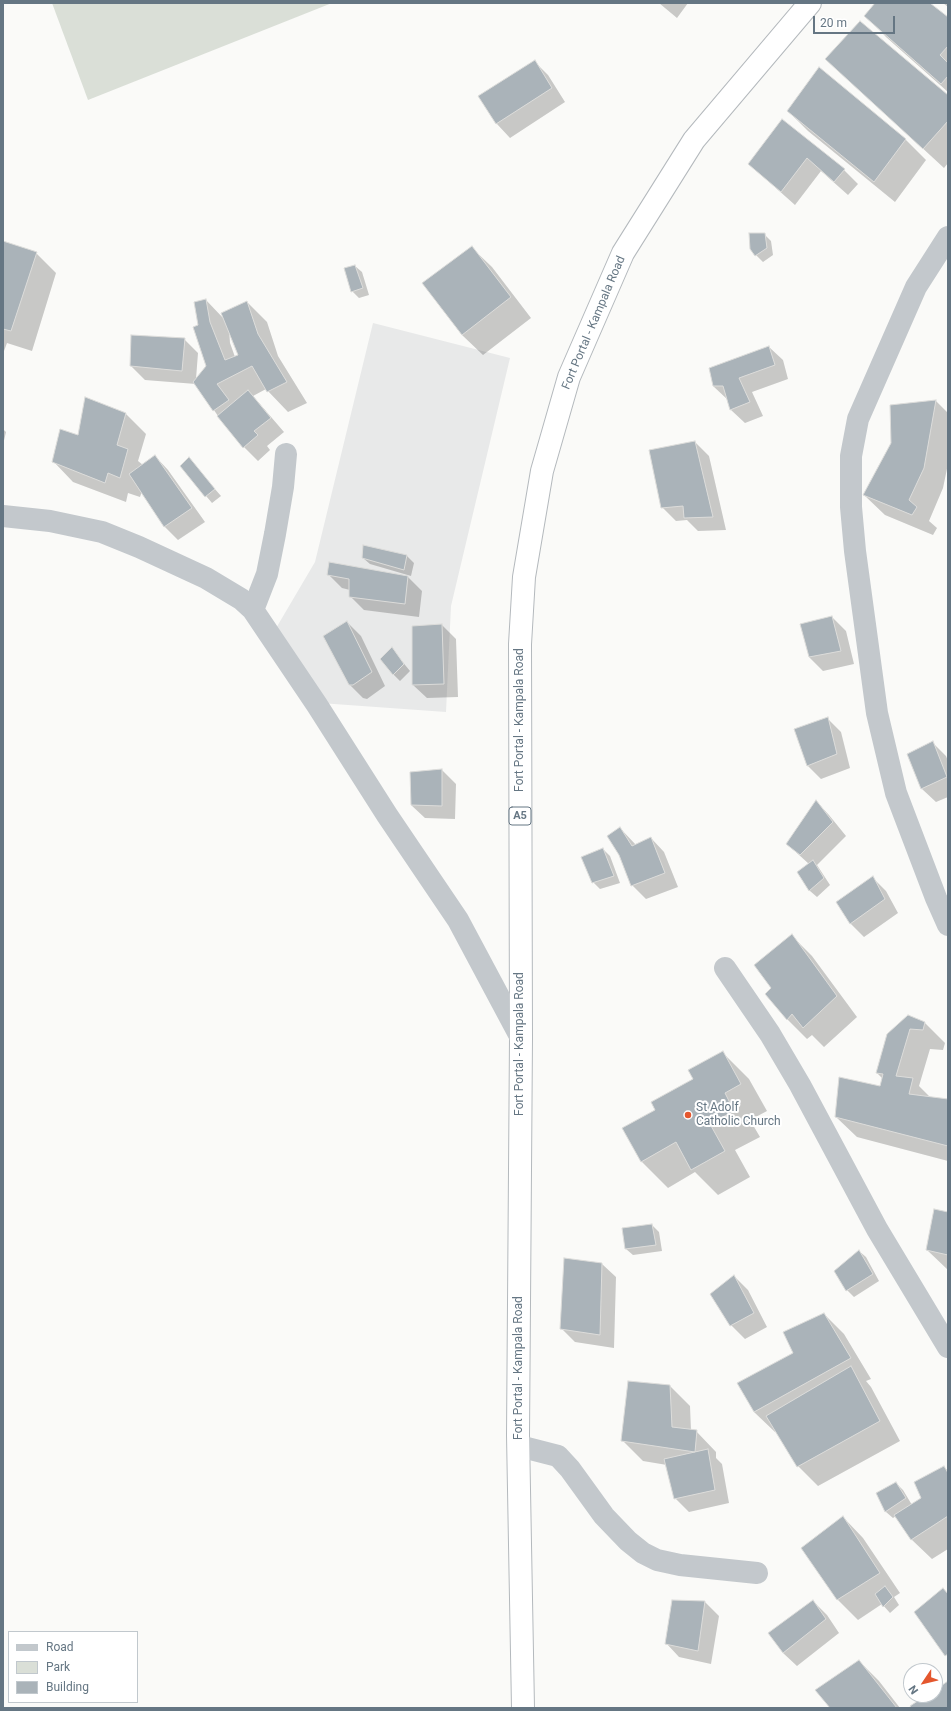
<!DOCTYPE html>
<style>
body{margin:0}
#map{position:relative;width:951px;height:1711px;overflow:hidden;background:#fafaf8;font-family:Roboto,sans-serif}
canvas{display:block}
.frame{position:absolute;inset:0;border:4px solid #657683;pointer-events:none}
.legend{position:absolute;left:8px;top:1631px;width:130px;height:72px;box-sizing:border-box;background:#fff;border:1px solid #c1c8cd;margin:0;padding:5px 7px;list-style:none;font-size:12px;color:#657683}
.legend li{display:flex;align-items:center;gap:8px;height:20px}
.legend b{width:20px;border:1px solid #c1c8cd}
.north{position:absolute;left:903px;top:1663px;width:40px;height:40px;box-sizing:border-box;background:#fff;border:1px solid #c1c8cd;border-radius:50%;rotate:235deg;font-size:11px;font-weight:700;line-height:16px;text-align:center;color:#657683}
.north::after{content:'';display:block;margin:auto;width:14px;height:18px;background:#e4572e;clip-path:polygon(50% 0,100% 100%,50% 72%,0 100%)}
.scale{position:absolute;left:813px;top:16px;width:82px;height:18px;box-sizing:border-box;border:2px solid #657683;border-top:0;padding-left:5px;font-size:12px;line-height:14px;white-space:nowrap;color:#657683;-webkit-text-stroke:3px #fff;paint-order:stroke}
</style>
<div id="map">
<canvas width="951" height="1711"></canvas>
<div class="frame"></div>
<ul class="legend">
<li><b style="height:5px;background:#c3c8cc"></b>Road</li>
<li><b style="height:11px;background:#dadfd7"></b>Park</li>
<li><b style="height:11px;background:#aab3b9"></b>Building</li>
</ul>
<div class="north">N</div>
<div class="scale">20 m</div>
</div>
<script>
const ctx = document.querySelector('canvas').getContext('2d');
ctx.lineJoin = 'round';
function fillPath(path, color) { ctx.fillStyle = color; ctx.fill(path, 'evenodd'); }
const shape = rows => new Path2D(rows.map(r => 'M' + r).join(''));
function strokePath(path, color, width, dash) { ctx.strokeStyle = color; ctx.lineWidth = width; ctx.lineCap = dash ? 'butt' : 'round'; ctx.setLineDash(dash || []); ctx.stroke(path); }
function drawText(font, color, halo, rows, align = 'center') {
  ctx.font = font + ' Roboto,sans-serif'; ctx.lineWidth = 4; ctx.setLineDash([]); ctx.textBaseline = 'middle'; ctx.strokeStyle = halo; ctx.fillStyle = color; for (const [text, x, y, turn = 0] of rows) {
    ctx.save(); ctx.translate(x, y); ctx.rotate((+turn || 0) * Math.PI / 180); ctx.textAlign = isNaN(turn) ? turn : align; if (halo) ctx.strokeText(text, 0, 0); ctx.fillText(text, 0, 0); ctx.restore();
  }
}
const built = shape([
 [373,323,510,358,451,606,446,712,320,703,272,635,315,562]
]);
const green = shape([
 [52,3,332,3,88,100]
]);
const shadow = shape([
 [659,3,688,3,677,18],
 [876,3,928,3,948,18,948,92,886,37,866,16],
 [943,3,948,3,948,7],
 [826,59,948,96,948,163,944,168],
 [535,62,548,75,565,102,510,138,497,124,479,97],
 [788,111,905,139,926,160,895,202,808,131],
 [782,120,844,170,858,184,848,195,821,171,795,205,749,164],
 [764,234,771,241,773,255,763,262,756,255],
 [3,242,36,253,56,273,32,351,7,343,4,351,3,351],
 [471,247,492,267,531,318,483,355,462,335,423,284],
 [355,266,362,272,369,295,359,298,352,291],
 [206,300,224,319,247,302,267,322,278,356,307,403,288,412,266,389,253,396,284,432,267,446,270,450,258,461,244,447,218,416,196,384,145,380,131,366,184,339,198,353,196,379,207,366,200,326],
 [229,329,239,355,235,357,230,343],
 [769,347,783,360,788,379,752,392,763,416,745,423,731,410,728,400,713,386],
 [936,401,948,413,948,464,943,488,929,521,937,528,933,535,885,515,864,495],
 [126,414,146,434,138,461,143,465,155,456,168,470,205,522,178,540,164,526,142,491,140,497,128,493,126,502,73,482,53,461,78,436],
 [3,429,6,432,3,445],
 [695,442,709,456,726,530,698,531,687,520,676,521,662,507],
 [189,459,221,496,212,503,181,466],
 [407,556,414,563,411,576,370,564,363,558],
 [328,574,408,577,422,591,419,617,364,610,350,596,350,590,342,588],
 [832,617,846,631,854,664,823,671,809,657,802,624],
 [347,622,361,636,385,686,367,699,363,698,349,684],
 [442,625,456,639,458,697,427,698,413,685,413,627],
 [392,649,410,671,400,681,393,674],
 [827,718,841,732,850,768,821,779,807,765],
 [933,743,946,756,948,761,948,797,936,802,922,789,909,755],
 [442,770,456,784,455,819,425,818,411,805],
 [816,801,829,815,846,836,817,865,830,885,817,897,810,891,799,872,809,864,787,844],
 [620,828,636,845,651,838,664,852,678,887,646,899,632,885],
 [603,849,610,856,620,883,600,889,593,882],
 [872,877,886,891,898,913,864,937,850,923],
 [792,936,812,956,857,1017,824,1047,812,1035,807,1039,787,1019,773,988],
 [925,1023,945,1043,943,1050,930,1049,919,1086,931,1098,948,1100,948,1161,857,1137,836,1117,880,1087,883,1079,877,1073,888,1035],
 [723,1053,749,1079,767,1111,750,1120,760,1137,735,1150,750,1177,718,1195,695,1172,668,1188,641,1161,656,1110,695,1079],
 [948,1213,948,1270,927,1250],
 [652,1225,659,1232,662,1251,633,1255,626,1249],
 [859,1251,866,1257,879,1281,854,1297,847,1290,836,1271],
 [602,1264,616,1277,614,1348,575,1342,561,1328],
 [734,1276,748,1290,767,1327,745,1339,731,1325],
 [824,1314,844,1334,871,1379,866,1381,871,1387,900,1441,818,1486,798,1466,777,1431,775,1432,754,1412],
 [670,1386,690,1406,691,1431,696,1431,716,1452,716,1458,722,1464,729,1503,689,1512,675,1498,667,1465,643,1461,622,1440],
 [944,1467,948,1471,948,1549,932,1559,911,1539,896,1516,893,1518,886,1512,877,1493,896,1483,903,1490,912,1505,922,1498],
 [843,1517,863,1538,900,1593,894,1597,899,1605,890,1613,882,1604,858,1620,838,1600],
 [813,1601,827,1615,839,1633,797,1666,783,1653],
 [705,1602,719,1616,711,1664,679,1657,666,1643],
 [859,1661,879,1681,900,1708,831,1708]
]);
const building = shape([
 [875,3,930,3,948,17,948,46,940,55,948,63,948,76,941,84,864,16,875,3],
 [860,21,948,95,948,121,923,149,825,59,860,21],
 [535,60,552,88,496,124,478,96,535,60],
 [819,67,906,139,874,182,787,111,819,67],
 [782,119,845,169,834,182,807,158,781,192,748,164,782,119],
 [749,233,765,233,767,248,755,256,750,249,749,233],
 [3,241,37,252,11,331,3,329,3,241],
 [472,246,511,297,462,335,422,283,472,246],
 [355,265,363,288,351,292,344,268,355,265],
 [206,299,210,322,225,360,238,355,221,313,247,301,258,334,287,382,267,392,252,366,217,384,229,400,213,411,193,382,206,366,193,327,198,325,194,302,206,299],
 [131,335,185,338,182,371,130,366,131,335],
 [769,346,775,365,739,378,750,402,730,410,723,386,713,386,709,368,769,346],
 [248,390,271,418,254,431,258,435,243,448,217,416,248,390],
 [85,397,126,413,117,445,128,449,120,478,108,473,105,483,52,462,60,429,78,435,85,397],
 [936,400,924,468,909,500,917,507,912,515,863,495,891,443,890,405,936,400],
 [695,441,713,517,684,518,683,506,661,508,649,450,695,441],
 [155,455,192,508,164,527,129,474,155,455],
 [189,457,215,489,205,497,180,466,189,457],
 [363,545,407,555,404,570,362,558,363,545],
 [329,562,408,576,405,604,349,597,349,579,327,575,329,562],
 [832,616,841,651,809,657,800,624,832,616],
 [347,621,372,672,353,685,349,685,323,636,347,621],
 [442,624,444,684,412,685,412,626,442,624],
 [392,647,404,664,393,675,380,659,392,647],
 [828,717,837,754,807,766,794,729,828,717],
 [933,741,947,777,921,789,907,754,933,741],
 [442,769,442,806,411,805,410,772,442,769],
 [816,800,833,822,800,855,786,844,816,800],
 [620,827,632,846,651,837,665,873,631,886,619,855,607,836,620,827],
 [603,848,614,876,592,883,581,857,603,848],
 [813,860,824,878,809,891,797,872,813,860],
 [873,876,885,899,850,924,836,902,873,876],
 [792,934,837,996,803,1028,792,1014,787,1020,765,994,771,988,754,965,792,934],
 [908,1015,925,1022,923,1030,910,1029,896,1076,913,1078,909,1094,948,1099,948,1146,835,1117,839,1077,880,1086,883,1074,876,1073,887,1034,908,1015],
 [723,1051,741,1084,725,1093,734,1111,710,1124,725,1151,691,1170,676,1142,641,1162,622,1128,655,1110,651,1102,693,1079,688,1070,723,1051],
 [934,1209,948,1212,948,1255,926,1250,934,1209],
 [652,1224,656,1245,625,1249,622,1228,652,1224],
 [859,1250,873,1274,846,1291,834,1271,859,1250],
 [564,1258,602,1263,600,1335,560,1329,564,1258],
 [734,1275,754,1313,730,1326,710,1294,734,1275],
 [824,1313,851,1358,754,1412,737,1383,793,1353,783,1332,824,1313],
 [851,1366,880,1421,797,1467,766,1416,851,1366],
 [628,1381,670,1385,672,1427,697,1430,695,1452,621,1441,628,1381],
 [708,1449,715,1490,674,1499,664,1459,708,1449],
 [944,1466,948,1473,948,1516,911,1540,894,1515,921,1498,914,1482,944,1466],
 [896,1482,906,1498,885,1512,876,1493,896,1482],
 [843,1516,880,1573,837,1600,801,1548,843,1516],
 [885,1586,893,1597,883,1607,875,1594,885,1586],
 [943,1588,948,1594,948,1654,945,1656,914,1612,943,1588],
 [672,1600,705,1601,698,1651,665,1644,672,1600],
 [813,1600,826,1619,783,1653,768,1633,813,1600],
 [859,1660,897,1708,830,1708,815,1690,859,1660],
 [948,1681,948,1708,911,1708,910,1706,927,1695,935,1695,935,1690,948,1681]
]);
const minor = shape([
 [948,237,916,287,858,419,851,456,851,507,855,551,877,713,896,793,936,898,948,925],
 [3,516,50,521,102,532,139,547,206,578,241,599,253,610,317,705,387,815,458,920,521,1038],
 [253,610,267,574,275,534,283,487,286,454],
 [725,968,770,1034,800,1085,877,1229,948,1347],
 [519,1446,558,1456,570,1469,604,1516,628,1541,643,1553,657,1560,680,1565,757,1573]
]);
const highway = shape([
 [523,1708,518,1435,521,1038,520,644,524,577,542,471,569,377,623,253,694,140,810,3]
]);
const markers = [
 [688,1115,4,"#e4572e"]
];
const shields = [
 [520,816,22]
];
const shieldNames = [
 ["A5",520,816]
];
const streetNames = [
 ["Fort Portal - Kampala Road",594,323,-67],
 ["Fort Portal - Kampala Road",520,720,-90],
 ["Fort Portal - Kampala Road",520,1044,-90],
 ["Fort Portal - Kampala Road",519,1368,-90]
];
const poiNames = [
 ["St Adolf",696,1108],
 ["Catholic Church",696,1122]
];
fillPath(built, '#e8e9e9');
fillPath(green, '#dadfd7');
fillPath(shadow, '#0003');
fillPath(building, '#aab3b9');
strokePath(building, '#dcdcda', 1);
strokePath(highway, '#b4b9bd', 24);
strokePath(minor, '#c3c8cc', 22);
strokePath(highway, '#fff', 22);
for (const [x, y, r, color] of markers) { const dot = new Path2D(); dot.arc(x, y, r, 0, 2 * Math.PI); ctx.fillStyle = color; ctx.fill(dot); strokePath(dot, '#fff', 1.5); }
for (const [x, y, w] of shields) { const box = new Path2D(); box.roundRect(x - w / 2, y - 9, w, 18, 3); ctx.fillStyle = '#fff'; ctx.fill(box); strokePath(box, '#657683', 1); }
drawText('bold 11px', '#657683', null, shieldNames);
drawText('12px', '#657683', '#fff', streetNames);
drawText('12px', '#657683', '#fff', poiNames, 'left');
</script>
